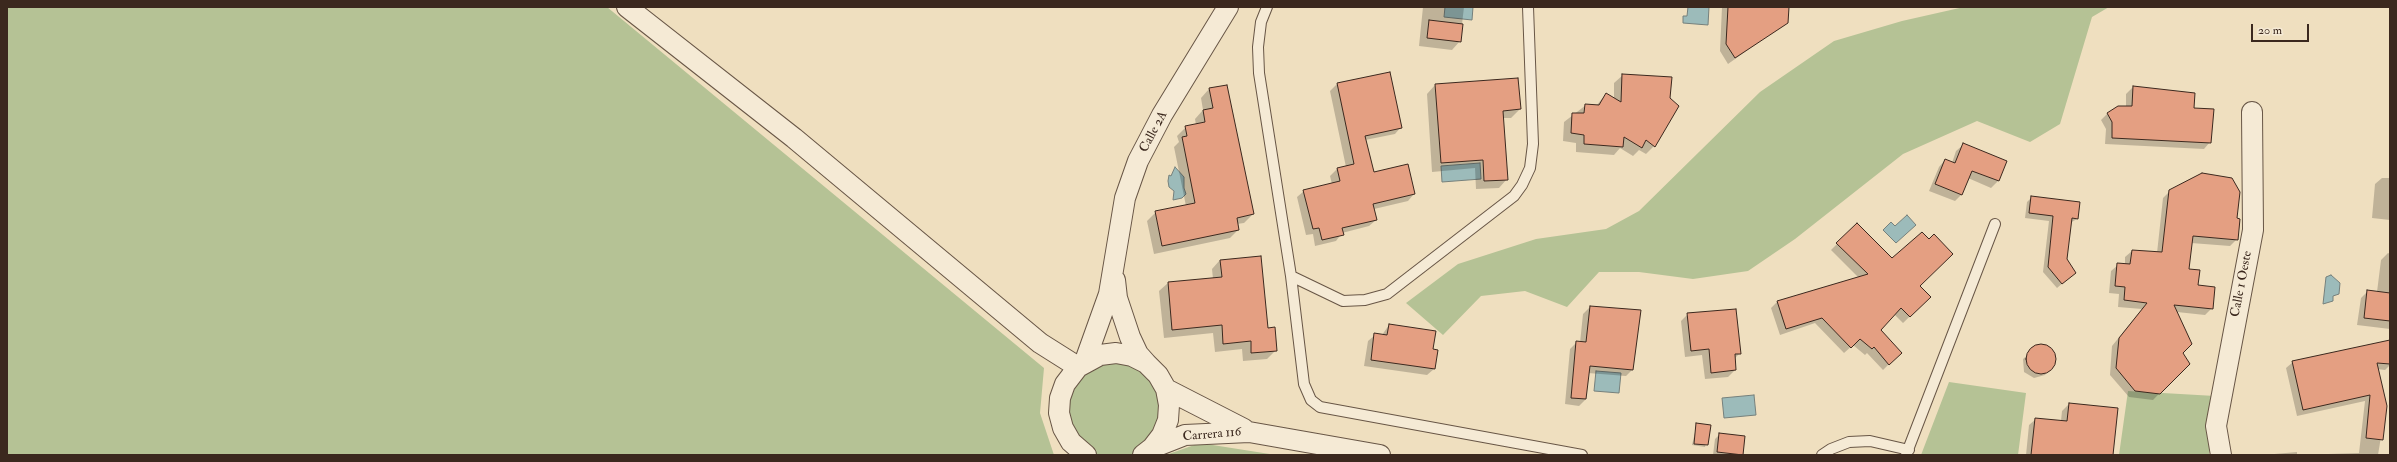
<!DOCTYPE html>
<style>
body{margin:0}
#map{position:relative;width:2397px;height:462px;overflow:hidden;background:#efdfbf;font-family:"IM FELL Double Pica",serif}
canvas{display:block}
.frame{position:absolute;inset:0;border:8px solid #3b281e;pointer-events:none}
.scale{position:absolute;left:2251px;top:24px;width:58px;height:18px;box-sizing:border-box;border:2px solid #3b281e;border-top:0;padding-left:5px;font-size:12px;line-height:14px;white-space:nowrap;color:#3b281e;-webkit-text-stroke:3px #f5ead5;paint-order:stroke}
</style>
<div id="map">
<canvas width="2397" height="462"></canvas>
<div class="frame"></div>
<div class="scale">20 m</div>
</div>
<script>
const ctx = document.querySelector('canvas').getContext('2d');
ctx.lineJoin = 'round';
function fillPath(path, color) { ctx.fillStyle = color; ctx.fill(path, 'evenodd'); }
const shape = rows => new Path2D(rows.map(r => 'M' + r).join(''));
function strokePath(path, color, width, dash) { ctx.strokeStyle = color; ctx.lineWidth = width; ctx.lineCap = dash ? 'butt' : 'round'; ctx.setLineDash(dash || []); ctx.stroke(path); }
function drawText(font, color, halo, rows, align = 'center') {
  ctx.font = font + ' "IM FELL Double Pica",serif'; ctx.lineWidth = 3; ctx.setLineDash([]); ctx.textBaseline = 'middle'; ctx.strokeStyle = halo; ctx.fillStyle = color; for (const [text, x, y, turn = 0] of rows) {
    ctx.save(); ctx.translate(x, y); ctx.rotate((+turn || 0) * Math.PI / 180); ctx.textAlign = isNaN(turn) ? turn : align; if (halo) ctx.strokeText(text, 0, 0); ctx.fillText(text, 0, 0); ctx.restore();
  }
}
const green = shape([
 [7,7,607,7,1044,368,1040,413,1054,455,7,455],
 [1964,7,2109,7,2092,17,2060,124,2030,142,1977,121,1903,154,1795,239,1748,271,1693,279,1639,272,1599,272,1567,307,1525,291,1481,296,1443,335,1406,303,1458,264,1536,239,1606,229,1639,211,1760,92,1834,41,1902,21],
 [1132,356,1169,405,1143,455,1086,455,1060,398,1078,367],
 [1949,382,2026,393,2018,455,1921,455],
 [2128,391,2215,396,2209,455,2119,455],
 [1200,443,1276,455,1166,455]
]);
const water = shape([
 [1445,7,1473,7,1472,20,1444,17,1445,7],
 [1688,7,1709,7,1708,25,1683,23,1683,16,1687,16,1688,7],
 [1480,163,1481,179,1442,182,1441,166,1480,163],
 [1175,167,1184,177,1184,188,1186,194,1182,198,1173,200,1174,191,1169,187,1168,181,1169,175,1171,176,1175,167],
 [1907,215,1916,225,1896,243,1883,230,1891,222,1895,226,1907,215],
 [2331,275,2340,283,2339,294,2333,296,2333,301,2323,304,2326,277,2331,275],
 [1596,371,1621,373,1619,393,1594,391,1596,371],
 [1754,395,1756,415,1724,418,1722,398,1754,395]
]);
const shadow = shape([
 [1423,7,1464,7,1460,41,1452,50,1419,46],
 [1722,7,1788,7,1787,22,1728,64,1720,51],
 [1390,73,1401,127,1395,134,1365,140,1373,173,1407,165,1414,194,1408,201,1374,209,1376,220,1369,226,1342,233,1336,241,1315,246,1313,234,1306,235,1297,197,1304,191,1332,184,1330,176,1337,169,1346,167,1330,91,1337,84],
 [1623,75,1654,146,1646,154,1639,150,1633,156,1620,148,1614,155,1576,152,1576,143,1563,141,1564,122,1586,105,1596,106,1606,94,1614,99,1614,83],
 [1435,85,1520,109,1511,118,1503,118,1507,179,1499,188,1476,189,1475,168,1432,172,1427,94],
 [2133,87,2193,109,2210,142,2204,149,2105,144,2106,129,2101,120,2108,113,2126,107,2126,94],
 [1209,89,1253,214,1244,223,1237,224,1238,230,1230,238,1154,254,1147,221,1156,212,1186,206,1174,147,1179,142,1177,136,1186,127,1196,125,1195,119,1203,110,1201,98],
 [1963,145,2006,161,1998,181,1991,188,1968,178,1962,194,1955,201,1929,191,1939,167,1945,160,1952,163,1956,151],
 [2382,178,2390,178,2390,220,2372,218,2375,184],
 [2170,191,2236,219,2237,239,2230,246,2191,243,2188,270,2212,308,2205,315,2177,312,2182,353,2188,364,2153,400,2129,397,2110,375,2112,346,2142,309,2118,307,2119,294,2109,293,2111,271,2118,265,2125,265,2125,257,2132,251,2157,253,2163,198],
 [2032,197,2077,219,2070,223,2066,259,2070,277,2057,288,2043,272,2049,221,2025,218,2027,202],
 [1857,224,1930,297,1903,323,1894,314,1879,330,1894,359,1883,370,1867,353,1865,355,1853,345,1844,353,1815,323,1780,335,1771,308,1777,302,1859,278,1831,250],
 [2388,253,2390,254,2390,329,2357,325,2361,298,2368,291,2377,292,2381,260],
 [1220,260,1267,329,1276,350,1267,359,1243,361,1242,349,1215,352,1213,333,1164,338,1159,291,1168,283,1213,279,1212,269],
 [1590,307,1632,370,1626,376,1588,373,1586,399,1579,406,1565,404,1570,349,1577,342,1580,343,1583,314],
 [1688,314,1740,353,1734,359,1735,370,1728,377,1705,379,1702,355,1685,357,1681,321],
 [1389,325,1432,350,1434,369,1427,375,1364,366,1368,341,1375,335,1382,335],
 [2390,341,2390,365,2385,370,2377,369,2386,406,2378,455,2263,455,2297,452,2297,455,2359,453,2365,401,2297,416,2286,368,2293,362],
 [2038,346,2050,349,2055,360,2045,375,2034,378,2024,372,2023,359],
 [2069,404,2112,455,2026,455,2029,425,2036,419,2061,421,2062,411],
 [1697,424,1710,425,1705,447,1692,445],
 [1720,434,1742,454,1713,455,1715,439]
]);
const building = shape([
 [1728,7,1789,7,1788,23,1735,58,1726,44,1728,7],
 [1429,20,1463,24,1461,42,1427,38,1429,20],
 [1390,72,1402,128,1365,136,1374,172,1408,164,1415,194,1373,204,1377,220,1342,228,1344,235,1322,240,1319,228,1313,229,1303,190,1340,181,1337,168,1354,164,1337,83,1390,72],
 [1622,74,1672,77,1670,98,1679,106,1655,147,1646,140,1642,148,1624,137,1623,147,1584,144,1584,135,1571,133,1572,113,1584,113,1585,104,1599,105,1606,93,1621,102,1622,74],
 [1518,78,1521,109,1503,111,1508,180,1484,181,1483,160,1441,163,1435,84,1518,78],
 [1227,85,1254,214,1237,218,1239,230,1162,246,1155,211,1195,203,1182,137,1187,136,1185,126,1205,122,1203,110,1213,108,1209,88,1227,85],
 [2133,86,2195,93,2194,108,2214,109,2211,143,2112,138,2112,122,2107,113,2118,106,2132,106,2133,86],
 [1963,143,2007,161,1999,181,1972,171,1962,195,1935,184,1945,159,1955,163,1963,143],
 [2202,173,2232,178,2240,192,2237,218,2240,219,2238,240,2193,236,2189,269,2200,270,2198,285,2215,287,2213,309,2174,305,2192,344,2183,353,2190,364,2160,394,2135,391,2116,368,2119,338,2147,303,2124,300,2125,287,2115,286,2117,263,2130,264,2132,250,2162,252,2169,190,2202,173],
 [2031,196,2080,202,2078,219,2072,218,2067,259,2076,273,2062,284,2048,267,2053,216,2029,213,2031,196],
 [1857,223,1892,258,1922,232,1929,239,1934,234,1953,254,1920,286,1931,297,1910,317,1901,308,1881,330,1902,353,1889,365,1874,347,1872,349,1860,339,1851,348,1822,318,1786,329,1777,301,1868,274,1836,243,1857,223],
 [1261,256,1268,328,1275,327,1277,351,1251,353,1251,341,1223,344,1222,325,1172,330,1168,282,1222,277,1220,260,1261,256],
 [2367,290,2390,293,2390,321,2364,318,2367,290],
 [1590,306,1641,310,1633,370,1590,366,1586,399,1571,398,1576,341,1586,342,1590,306],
 [1736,309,1741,354,1735,354,1736,370,1711,373,1709,349,1691,351,1687,313,1736,309],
 [1389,324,1436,331,1433,349,1438,350,1435,369,1371,360,1374,333,1387,335,1389,324],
 [2390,340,2390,364,2377,363,2387,406,2383,440,2366,438,2370,395,2303,410,2292,361,2390,340],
 '2026 359a15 15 0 1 1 30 0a15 15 0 1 1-30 0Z',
 [2069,403,2118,408,2113,455,2031,455,2035,418,2067,421,2069,403],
 [1696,423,1711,425,1708,445,1694,444,1696,423],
 [1719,433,1745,436,1743,455,1717,452,1719,433]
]);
const service = shape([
 [1267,7,1261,22,1258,47,1259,73,1291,276,1304,384,1311,400,1320,407,1582,455],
 [1291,276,1343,301,1365,300,1387,294,1514,196,1522,185,1530,168,1533,144,1528,7],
 [1822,455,1831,449,1849,442,1870,441,1909,450],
 [1906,455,1995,224]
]);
const minor = shape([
 [627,7,794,138,1040,343,1078,367],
 [1115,280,1117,298,1130,337,1138,354,1146,363],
 [1085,361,1109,294,1125,198,1138,161,1162,115,1228,7],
 [1166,389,1244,429],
 [1152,448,1185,435,1249,432,1380,455],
 [1086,455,1071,442,1063,428,1059,413,1060,398,1065,384,1078,367,1100,355,1116,353,1132,356,1146,363,1158,375,1166,389,1169,405,1168,420,1162,435,1152,448,1143,455],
 [2221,455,2216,426,2253,230,2252,112]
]);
const streetNames = [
 ["Calle 2A",1154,132,-62],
 ["Calle 1 Oeste",2242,284,-79],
 ["Carrera 116",1212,435,-5]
];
fillPath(green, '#b5c295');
fillPath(water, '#9cbbba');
strokePath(water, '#75807c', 1);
fillPath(shadow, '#0003');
fillPath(building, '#e49f82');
strokePath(building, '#3b281e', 1);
strokePath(service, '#685646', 12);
strokePath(minor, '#685646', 22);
strokePath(service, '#f5ead5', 10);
strokePath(minor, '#f5ead5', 20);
drawText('13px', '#3b281e', '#f5ead5', streetNames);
</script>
